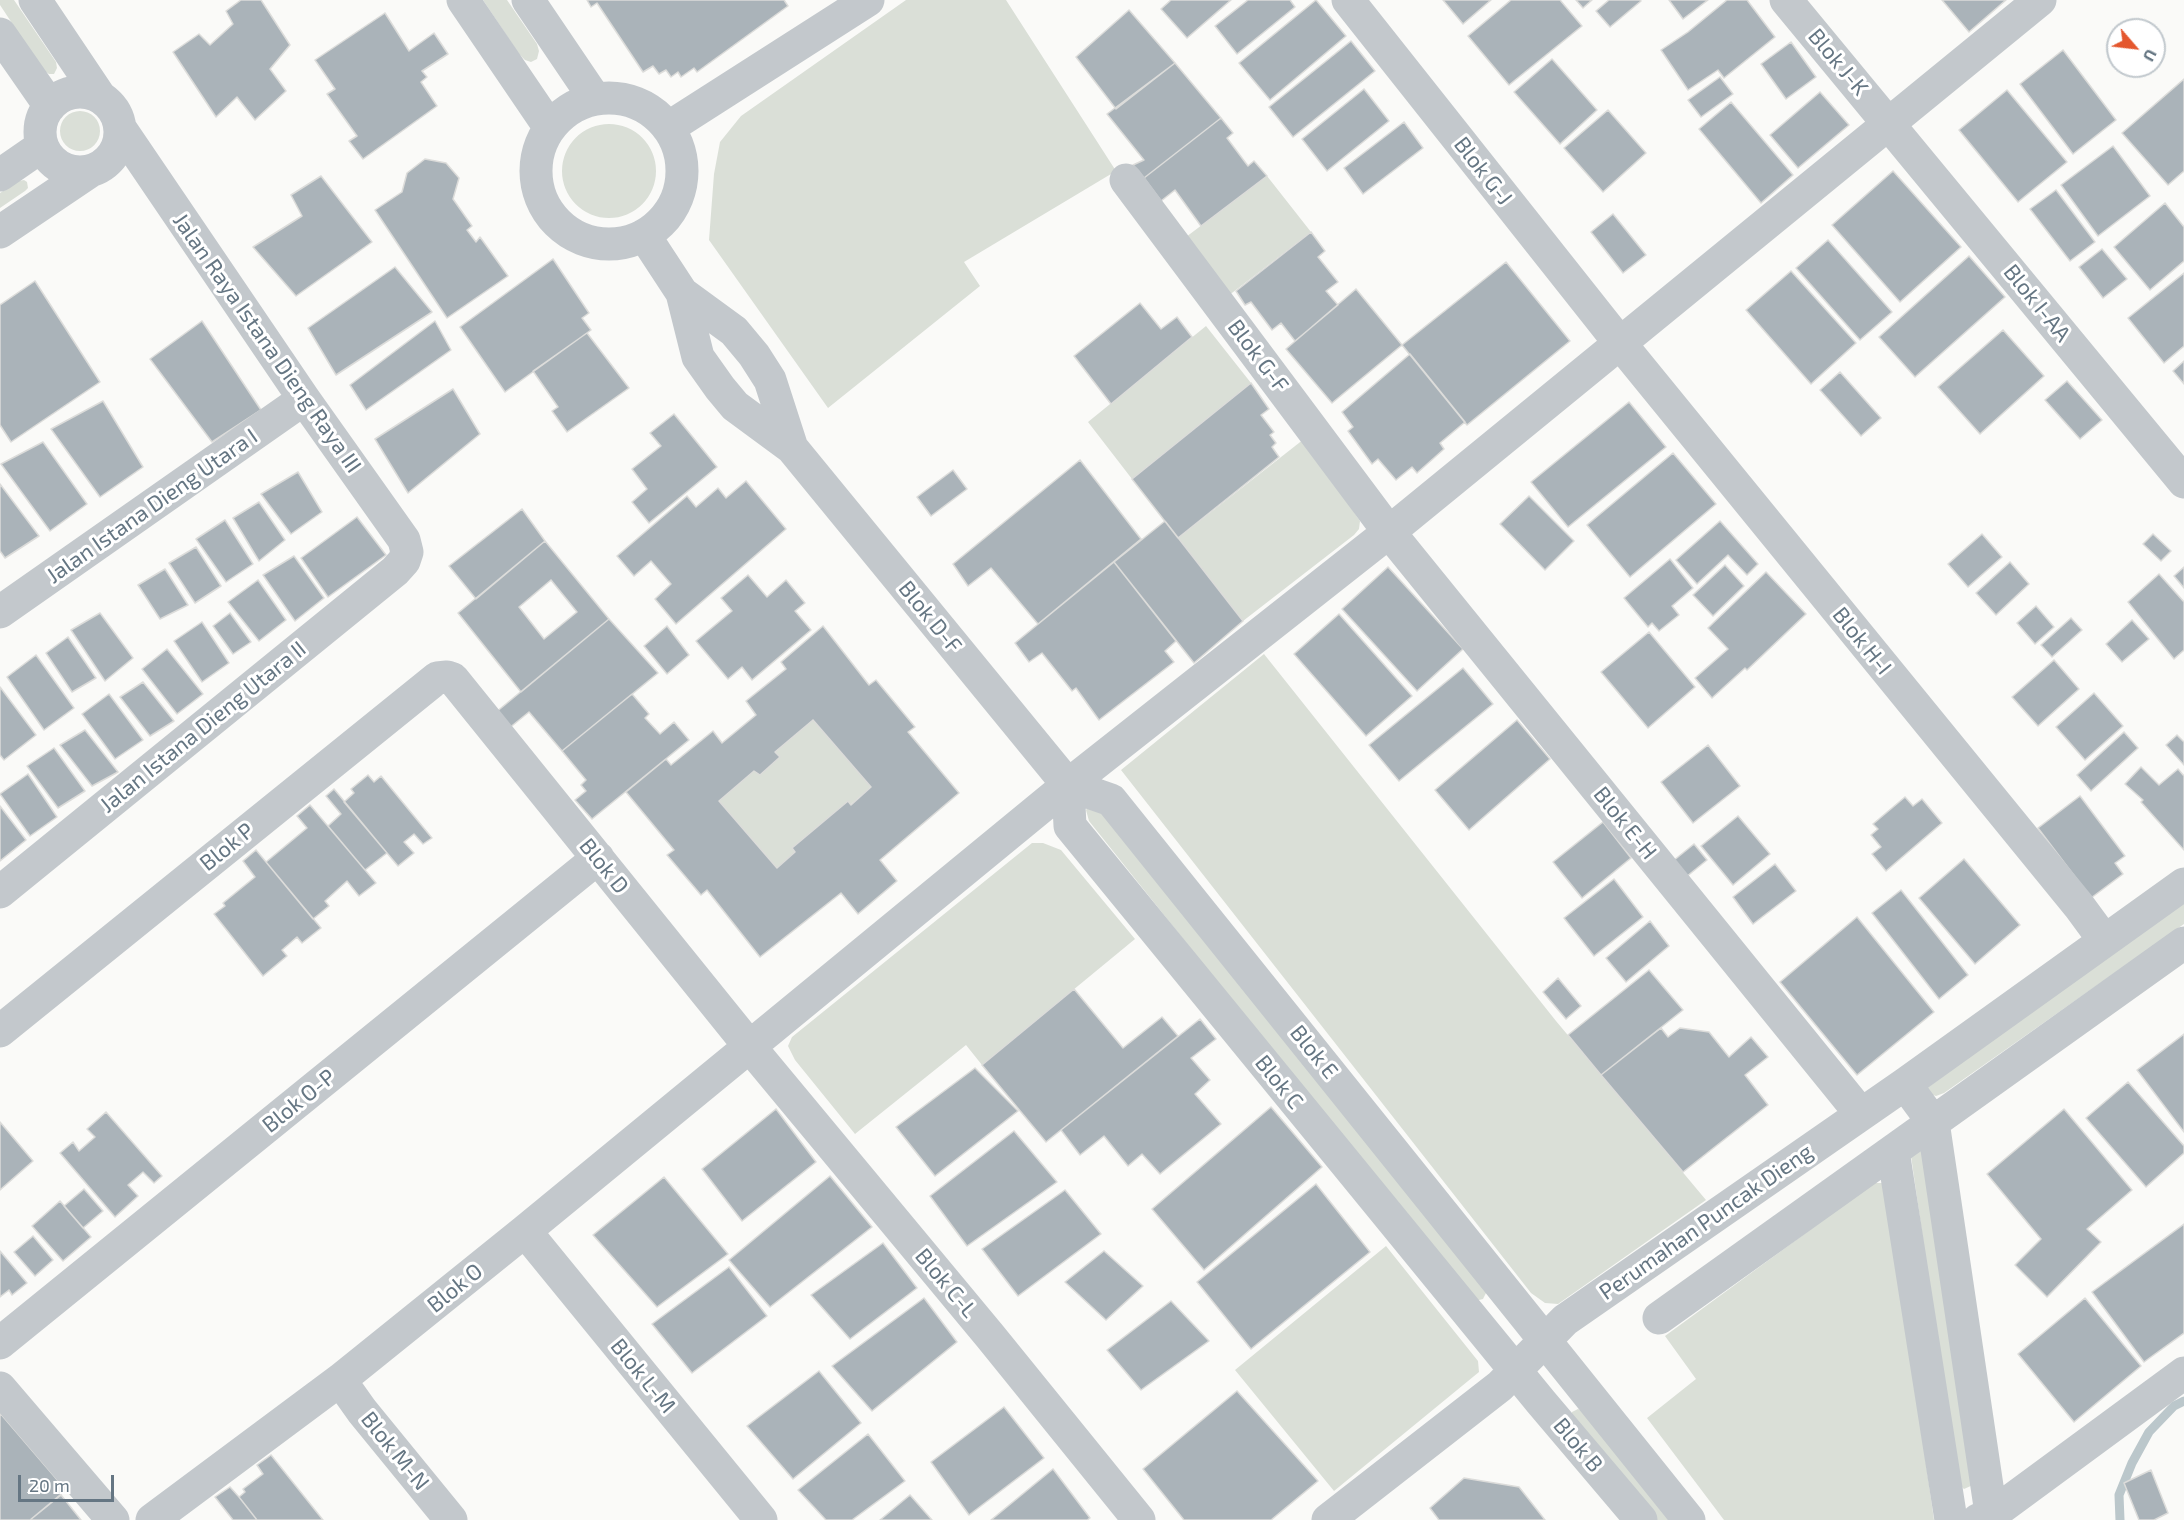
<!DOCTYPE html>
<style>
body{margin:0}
#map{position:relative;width:2184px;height:1520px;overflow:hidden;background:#fafaf8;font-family:"Exo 2",sans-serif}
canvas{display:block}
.north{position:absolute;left:2106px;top:18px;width:60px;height:60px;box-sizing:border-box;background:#fff;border:2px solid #c1c8cd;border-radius:50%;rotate:118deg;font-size:16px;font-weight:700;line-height:24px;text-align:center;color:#657683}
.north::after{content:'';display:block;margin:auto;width:21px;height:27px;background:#e4572e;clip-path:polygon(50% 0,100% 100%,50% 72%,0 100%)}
.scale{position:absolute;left:18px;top:1475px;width:96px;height:27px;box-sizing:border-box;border:3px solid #657683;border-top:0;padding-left:8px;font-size:18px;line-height:21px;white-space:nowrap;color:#657683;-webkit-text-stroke:4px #fff;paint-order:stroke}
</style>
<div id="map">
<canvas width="2184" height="1520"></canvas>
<div class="north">U</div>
<div class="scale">20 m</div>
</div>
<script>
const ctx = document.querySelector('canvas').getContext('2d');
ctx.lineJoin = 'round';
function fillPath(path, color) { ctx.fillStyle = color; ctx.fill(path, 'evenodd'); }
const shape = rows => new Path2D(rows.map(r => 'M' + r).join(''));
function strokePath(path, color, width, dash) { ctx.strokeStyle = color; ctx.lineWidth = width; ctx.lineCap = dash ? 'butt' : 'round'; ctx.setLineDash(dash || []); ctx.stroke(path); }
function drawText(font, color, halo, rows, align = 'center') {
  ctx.font = font + ' "Exo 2",sans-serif'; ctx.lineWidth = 6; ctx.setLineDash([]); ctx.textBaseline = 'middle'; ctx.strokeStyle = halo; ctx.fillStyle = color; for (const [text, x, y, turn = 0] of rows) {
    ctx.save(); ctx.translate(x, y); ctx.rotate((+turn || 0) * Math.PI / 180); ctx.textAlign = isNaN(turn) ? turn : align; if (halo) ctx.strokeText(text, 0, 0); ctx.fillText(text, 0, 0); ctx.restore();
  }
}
const green = shape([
 [0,0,14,0,56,62,57,68,54,74,49,74,43,70,0,5],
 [483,0,507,0,537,44,539,51,537,59,531,62,525,60,519,54],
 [906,0,1006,0,1116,171,964,262,980,286,828,408,709,240,714,174,720,142,741,116],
 '60 131a20 20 0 1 1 40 0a20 20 0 1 1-40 0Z',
 '562 171a47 47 0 1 1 94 0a47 47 0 1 1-94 0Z',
 [1267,176,1311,232,1228,296,1186,237],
 [24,180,27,182,28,188,25,191,0,208,0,193,19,181],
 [1206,326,1251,383,1132,479,1088,422],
 [1304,439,1360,521,1359,529,1354,535,1243,621,1178,538],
 [1264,654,1556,1021,1706,1200,1558,1304,1545,1303,1531,1293,1121,770],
 [813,720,871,787,777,868,719,801,754,771,780,757,775,752],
 [1098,805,1487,1291,1483,1299,1475,1301,1468,1296,1089,821,1086,810,1088,807],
 [1032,843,1043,843,1061,850,1135,939,982,1065,966,1045,855,1134,795,1060,788,1046,792,1037],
 [2184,900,2184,924,1944,1093,1936,1096,1930,1094,1927,1088],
 [1922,1143,1973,1485,1964,1489,1958,1483,1910,1149],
 [1874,1183,1883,1183,1887,1188,1934,1520,1724,1520,1647,1418,1696,1379,1665,1336],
 [1386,1246,1478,1361,1479,1372,1334,1491,1235,1370],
 [1578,1409,1583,1411,1672,1520,1656,1520,1572,1419,1572,1412]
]);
const stream = shape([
 [2120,1520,2119,1495,2132,1463,2149,1432,2174,1406,2184,1401]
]);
const building = shape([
 [241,0,261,0,290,45,270,69,286,91,255,120,237,97,216,117,173,52,199,34,210,45,233,24,226,11,241,0],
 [587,0,784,0,788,6,697,72,694,68,681,77,678,72,671,77,666,70,659,74,653,66,643,72,597,3,591,7,587,0],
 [1171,0,1231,0,1187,38,1161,9,1171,0],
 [1248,0,1290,0,1295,7,1237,54,1215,26,1248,0],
 [1316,0,1346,36,1270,100,1239,63,1316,0],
 [1443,0,1491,0,1463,24,1443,0],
 [1511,0,1560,0,1582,26,1509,85,1468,36,1511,0],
 [1576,0,1592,0,1583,8,1576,0],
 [1609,0,1640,0,1641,1,1610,27,1596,11,1609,0],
 [1669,0,1708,0,1683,19,1669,0],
 [1727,0,1747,0,1775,37,1724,78,1718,70,1688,90,1661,50,1688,32,1727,0],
 [1942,0,2006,0,1969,32,1942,0],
 [1129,10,1175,63,1116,109,1076,57,1129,10],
 [385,13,409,51,434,33,448,54,422,71,427,77,421,82,437,106,363,159,349,141,357,136,327,94,335,89,315,60,385,13],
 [1351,41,1375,71,1293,137,1269,107,1351,41],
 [1791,42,1816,77,1786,99,1761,64,1791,42],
 [2063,50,2116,120,2073,154,2020,84,2063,50],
 [1552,59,1597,110,1560,144,1514,92,1552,59],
 [1175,63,1221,118,1144,178,1133,165,1144,160,1107,114,1175,63],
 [1720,77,1733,94,1701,117,1688,100,1720,77],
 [2184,79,2184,171,2168,185,2122,133,2184,79],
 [1364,89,1389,121,1327,171,1302,139,1364,89],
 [2007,90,2067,162,2018,202,1959,130,2007,90],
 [1820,92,1849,125,1798,168,1770,135,1820,92],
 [1731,102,1793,175,1761,203,1699,129,1731,102],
 [1608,110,1646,153,1603,192,1564,148,1608,110],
 [1221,118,1233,133,1227,138,1248,166,1254,161,1267,176,1201,226,1175,190,1161,201,1144,178,1221,118],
 [1404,122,1423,148,1363,194,1344,168,1404,122],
 [2113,146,2150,196,2098,236,2061,185,2113,146],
 [425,159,446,163,459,178,453,199,472,226,467,230,476,242,480,237,508,276,447,318,375,210,402,192,407,173,425,159],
 [1893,171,1961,247,1900,302,1832,225,1893,171],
 [321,176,372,242,296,296,253,247,302,216,291,195,321,176],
 [2056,190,2095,242,2070,261,2030,209,2056,190],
 [2165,203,2184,227,2184,261,2150,290,2114,247,2165,203],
 [1613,214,1646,255,1623,273,1591,232,1613,214],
 [1311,232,1325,251,1318,257,1338,282,1326,291,1338,305,1295,341,1281,323,1272,330,1251,302,1245,305,1236,291,1311,232],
 [1828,240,1892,312,1860,340,1796,268,1828,240],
 [2102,249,2127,279,2103,298,2079,267,2102,249],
 [1969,256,2005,297,1915,377,1879,337,1969,256],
 [553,259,589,313,582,318,591,330,505,392,460,327,553,259],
 [1506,262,1570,341,1467,425,1402,345,1506,262],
 [395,267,432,312,336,375,308,328,395,267],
 [1791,271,1856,343,1811,384,1746,310,1791,271],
 [2184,273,2184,346,2164,363,2128,318,2184,273],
 [35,281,100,382,11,442,0,425,0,305,35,281],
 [1356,289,1402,345,1332,403,1286,349,1356,289],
 [1140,303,1161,329,1177,317,1192,337,1111,404,1074,356,1140,303],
 [202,321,261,410,212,442,150,359,202,321],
 [435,321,451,350,366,410,350,385,435,321],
 [2003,330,2044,376,1980,434,1938,387,2003,330],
 [587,333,629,388,567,432,552,411,558,407,533,371,587,333],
 [1410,354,1465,422,1440,443,1444,449,1417,473,1412,467,1396,480,1378,459,1372,464,1348,431,1353,427,1342,412,1410,354],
 [2184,361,2184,384,2173,371,2184,361],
 [1840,372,1881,418,1861,436,1820,390,1840,372],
 [2067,381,2102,420,2080,439,2045,400,2067,381],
 [1251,383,1269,409,1261,415,1274,432,1270,435,1276,443,1272,447,1279,457,1178,538,1132,479,1251,383],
 [453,389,480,434,408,493,375,439,453,389],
 [103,401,143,467,100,497,51,429,103,401],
 [1629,402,1666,447,1568,527,1531,482,1629,402],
 [674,414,717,467,649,523,632,502,647,489,632,469,661,446,650,433,674,414],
 [43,442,87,504,50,531,1,464,43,442],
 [1673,453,1716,504,1630,577,1587,525,1673,453],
 [1080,460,1141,539,1038,624,991,568,968,586,953,564,1080,460],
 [953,470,967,489,931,516,917,497,953,470],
 [298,472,322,512,291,534,261,494,298,472],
 [746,481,786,529,676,624,655,599,671,584,651,561,634,576,617,556,687,496,696,507,718,488,726,498,746,481],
 [0,484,39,536,5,558,0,551,0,484],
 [1529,496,1574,541,1545,570,1500,524,1529,496],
 [259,502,285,540,259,561,233,518,259,502],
 [522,509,545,541,476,599,449,566,522,509],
 [357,517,386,555,328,597,301,558,357,517],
 [225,520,253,564,226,582,196,539,225,520],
 [1165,521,1243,621,1194,663,1114,562,1165,521],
 [1720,521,1758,564,1747,575,1728,555,1697,584,1676,560,1720,521],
 [1982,534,2002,557,1968,587,1948,564,1982,534],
 [2153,534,2171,551,2161,561,2143,544,2153,534],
 [545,541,609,619,521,692,458,613,545,541],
 [551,580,577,612,544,639,519,607,551,580],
 [196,547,221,586,195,603,169,563,196,547],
 [294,556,324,598,295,621,263,575,294,556],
 [1670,559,1693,588,1672,606,1679,615,1659,631,1652,623,1648,627,1624,598,1670,559],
 [1114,562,1176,641,1165,651,1174,662,1099,720,1076,688,1072,691,1042,653,1029,662,1015,643,1114,562],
 [2010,562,2029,584,1996,615,1976,593,2010,562],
 [1725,565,1744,586,1713,616,1693,595,1725,565],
 [1388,567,1463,649,1417,691,1342,609,1388,567],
 [2184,567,2184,588,2174,576,2184,567],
 [165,569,188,605,160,619,138,585,165,569],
 [1766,572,1806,614,1747,670,1745,668,1712,698,1695,678,1728,649,1708,628,1766,572],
 [2159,574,2184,602,2184,650,2174,659,2128,602,2159,574],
 [748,575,767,597,786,580,805,603,795,611,811,630,752,680,742,667,728,679,696,641,732,611,721,598,748,575],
 [258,580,286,620,259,641,228,602,258,580],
 [2036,606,2054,627,2035,644,2017,623,2036,606],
 [100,613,133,658,105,681,71,630,100,613],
 [230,613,251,642,233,654,213,626,230,613],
 [1339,614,1412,696,1366,736,1294,654,1339,614],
 [2071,618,2082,630,2052,657,2041,645,2071,618],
 [609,619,658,673,562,751,529,712,508,729,495,713,609,619],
 [2132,620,2149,639,2122,662,2106,644,2132,620],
 [202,622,229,663,202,682,174,641,202,622],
 [667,626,689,655,667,674,644,646,667,626],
 [823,626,869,685,876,680,915,727,908,732,959,793,880,860,897,881,858,914,841,893,760,957,707,890,701,895,667,855,674,850,626,792,666,759,671,765,713,731,722,743,756,715,746,701,786,669,781,662,823,626],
 [813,720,871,787,851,805,848,801,792,848,795,852,777,868,719,801,754,771,760,775,780,757,775,752,813,720],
 [1649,632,1695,687,1648,728,1601,672,1649,632],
 [68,637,96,678,72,692,46,653,68,637],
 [167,649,203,694,177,714,142,669,167,649],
 [36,655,74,708,44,730,7,677,36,655],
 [2054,660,2079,689,2038,726,2012,697,2054,660],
 [1463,668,1493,704,1399,781,1369,745,1463,668],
 [143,682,174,721,150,736,120,697,143,682],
 [0,687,36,735,4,760,0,755,0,687],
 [2094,693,2123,726,2085,760,2056,727,2094,693],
 [109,694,143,740,115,759,82,714,109,694],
 [632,694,649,714,645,718,660,734,674,722,689,740,592,819,575,800,586,791,581,785,586,780,562,751,632,694],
 [1517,720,1550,759,1469,830,1435,790,1517,720],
 [85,730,118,772,92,786,60,745,85,730],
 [2124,732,2138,748,2091,791,2077,775,2124,732],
 [2177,735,2184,742,2184,765,2166,745,2177,735],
 [1708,745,1740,786,1693,823,1661,782,1708,745],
 [54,748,85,791,58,808,27,766,54,748],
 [2141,767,2159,785,2178,769,2184,776,2184,850,2141,802,2143,800,2125,784,2141,767],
 [28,774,57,817,30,836,0,794,28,774],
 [368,775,374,782,381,776,432,838,423,844,414,834,404,842,414,853,398,866,344,802,354,793,351,789,368,775],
 [334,789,387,853,365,870,328,826,341,814,326,796,334,789],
 [2080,796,2125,856,2115,863,2123,874,2091,898,2038,828,2080,796],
 [1905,797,1913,806,1922,799,1942,823,1886,871,1872,854,1881,847,1871,835,1878,829,1873,824,1905,797],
 [310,805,376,883,359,896,347,881,325,901,329,906,313,919,266,862,307,828,297,816,310,805],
 [0,806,26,840,0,861,0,806],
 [1738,816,1770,854,1733,885,1701,846,1738,816],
 [1603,822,1631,858,1582,898,1553,862,1603,822],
 [1694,844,1707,860,1686,877,1673,861,1694,844],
 [256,850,321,928,302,943,297,937,282,950,287,956,263,976,214,914,225,906,223,903,255,877,243,861,256,850],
 [1964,859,2020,925,1975,964,1919,898,1964,859],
 [1775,864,1796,891,1753,924,1733,897,1775,864],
 [1614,879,1643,917,1594,956,1564,918,1614,879],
 [1901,890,1968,975,1939,999,1872,913,1901,890],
 [1857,917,1934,1012,1857,1075,1780,982,1857,917],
 [1650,921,1669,946,1626,982,1606,958,1650,921],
 [1649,970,1683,1010,1601,1075,1568,1035,1649,970],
 [1558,978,1581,1006,1566,1019,1543,992,1558,978],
 [1074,989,1123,1048,1162,1017,1178,1036,1046,1142,982,1065,1074,989],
 [1200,1019,1216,1039,1191,1058,1210,1080,1195,1094,1221,1124,1160,1174,1142,1154,1128,1166,1104,1136,1080,1155,1061,1130,1200,1019],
 [1661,1028,1668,1037,1680,1028,1709,1032,1729,1057,1751,1037,1768,1057,1745,1075,1768,1105,1683,1172,1601,1075,1661,1028],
 [2184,1034,2184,1132,2137,1070,2184,1034],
 [975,1068,1018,1111,935,1176,896,1127,975,1068],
 [2128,1082,2184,1146,2184,1153,2146,1187,2086,1118,2128,1082],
 [1271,1107,1322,1167,1204,1270,1152,1209,1271,1107],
 [776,1109,816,1162,742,1221,702,1169,776,1109],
 [2064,1109,2132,1190,2087,1229,2101,1242,2047,1297,2015,1265,2041,1239,1987,1174,2064,1109],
 [106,1112,162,1176,154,1183,143,1172,128,1185,138,1196,115,1217,60,1153,73,1142,79,1151,95,1137,87,1129,106,1112],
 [0,1122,33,1161,0,1190,0,1122],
 [1014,1131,1057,1182,967,1246,930,1196,1014,1131],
 [830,1176,872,1227,770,1307,729,1260,830,1176],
 [664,1177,728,1254,657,1307,593,1235,664,1177],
 [1316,1184,1370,1252,1251,1349,1197,1282,1316,1184],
 [84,1189,103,1211,83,1228,64,1206,84,1189],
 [1065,1190,1101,1234,1018,1296,982,1249,1065,1190],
 [60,1201,91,1237,63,1261,32,1226,60,1201],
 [2184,1224,2184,1333,2144,1362,2092,1292,2184,1224],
 [33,1236,53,1260,35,1276,14,1252,33,1236],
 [883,1243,917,1288,850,1339,811,1295,883,1243],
 [0,1251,27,1283,12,1295,9,1290,0,1297,0,1251],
 [1104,1251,1143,1286,1106,1320,1065,1282,1104,1251],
 [729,1267,767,1316,692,1373,652,1324,729,1267],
 [924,1298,957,1342,872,1411,832,1366,924,1298],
 [2085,1298,2141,1366,2074,1422,2018,1354,2085,1298],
 [1171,1301,1209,1341,1141,1390,1107,1350,1171,1301],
 [819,1371,861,1423,793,1479,747,1426,819,1371],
 [1237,1391,1318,1481,1271,1520,1184,1520,1143,1469,1237,1391],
 [1004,1407,1044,1458,969,1515,931,1462,1004,1407],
 [0,1413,66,1490,30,1520,0,1520,0,1413],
 [868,1434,905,1481,852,1520,826,1520,798,1490,868,1434],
 [271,1455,323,1520,257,1520,239,1497,245,1492,243,1489,263,1474,257,1465,271,1455],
 [1053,1469,1090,1518,1087,1520,991,1520,1053,1469],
 [2151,1470,2168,1513,2154,1520,2139,1520,2124,1483,2151,1470],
 [1464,1478,1519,1487,1545,1520,1439,1520,1430,1508,1464,1478],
 [230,1487,239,1497,257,1520,233,1520,215,1497,230,1487],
 [61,1495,81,1520,30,1520,61,1495],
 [910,1495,932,1520,880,1520,910,1495]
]);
const minor = shape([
 [35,0,100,97],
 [463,0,550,128],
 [528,0,595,99],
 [1348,0,1619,342,2079,906,2104,940],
 [1786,0,2184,482],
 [0,34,50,106],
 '40 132a40 40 0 1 1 80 0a40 40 0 1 1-80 0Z',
 '536 171a73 73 0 1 1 146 0a73 73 0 1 1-146 0Z',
 [668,128,868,0],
 [0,175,42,146],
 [1126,180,1389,532,1861,1114],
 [0,232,89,172],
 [644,235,682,293,698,357,720,388,735,406,792,448,1068,785],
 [682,293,734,331,754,355,770,380,792,448],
 [0,612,304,399],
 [1068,785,1111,800,1689,1520],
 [1068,785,1070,826,1541,1402,1641,1520],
 [0,892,395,571,404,561,407,552,404,540,304,399,120,128],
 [0,1031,437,678,447,677,453,679,750,1047,990,1336,1139,1520],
 [1905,1084,1933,1122,1992,1520],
 [1893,1151,1951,1520],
 [525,1231,761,1520],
 [1659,1318,2184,943],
 [0,1343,598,858],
 [340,1380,362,1411,451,1520],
 [0,1388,113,1520],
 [152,1520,340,1380,525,1231,1068,785,1389,532,2040,0],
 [1328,1520,1500,1386,1565,1320,1905,1084,2184,884],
 [1978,1520,1991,1515,2184,1373]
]);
const streetNames = [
 ["Blok J-K",1838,62,50],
 ["Blok G-J",1483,171,52],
 ["Blok I-AA",2037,303,51],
 ["Jalan Raya Istana Dieng Raya III",267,343,55],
 ["Blok G-F",1258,356,53],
 ["Jalan Istana Dieng Utara I",152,506,-35],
 ["Blok D-F",930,617,51],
 ["Blok H-I",1862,641,51],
 ["Jalan Istana Dieng Utara II",203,727,-39],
 ["Blok E-H",1625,823,51],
 ["Blok P",227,847,-39],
 ["Blok D",604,866,51],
 ["Blok E",1314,1052,51],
 ["Blok C",1279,1082,51],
 ["Blok O-P",299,1101,-39],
 ["Perumahan Puncak Dieng",1706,1222,-35],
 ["Blok C-L",946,1283,50],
 ["Blok O",455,1288,-39],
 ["Blok L-M",643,1376,51],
 ["Blok B",1578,1445,50],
 ["Blok M-N",395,1451,51]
];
fillPath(green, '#dadfd7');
strokePath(stream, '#bbc7cb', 9);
fillPath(building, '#aab3b9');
strokePath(building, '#dcdcda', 1.5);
strokePath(minor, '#c3c8cc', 33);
drawText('22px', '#657683', '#fff', streetNames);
</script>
